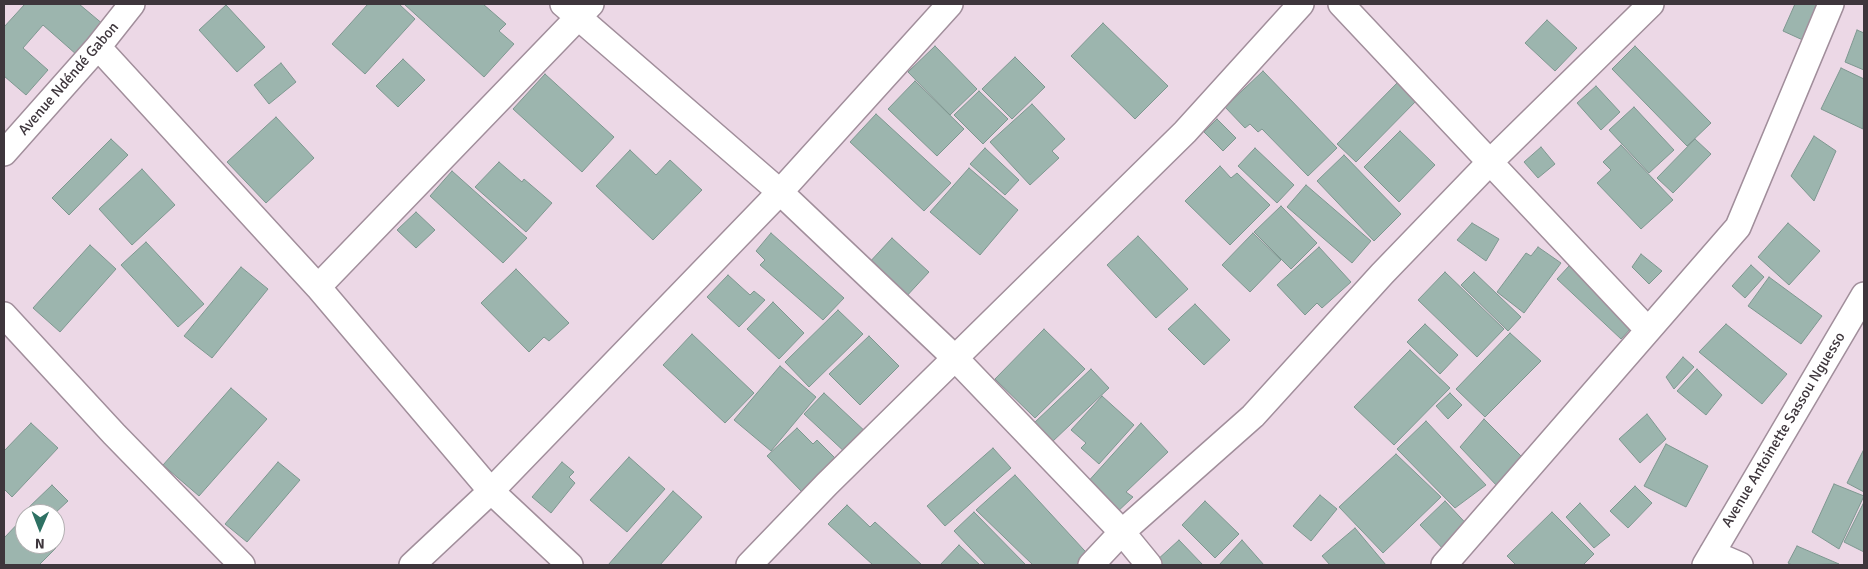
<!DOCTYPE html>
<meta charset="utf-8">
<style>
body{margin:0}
#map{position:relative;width:1868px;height:569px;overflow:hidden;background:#ecd8e6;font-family:Signika,sans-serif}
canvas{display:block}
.frame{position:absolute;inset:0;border:5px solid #3e363c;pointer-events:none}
.north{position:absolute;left:15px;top:504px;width:50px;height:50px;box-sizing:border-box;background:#fff;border:1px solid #b2afb1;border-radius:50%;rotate:181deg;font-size:14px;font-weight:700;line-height:20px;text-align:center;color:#3e363c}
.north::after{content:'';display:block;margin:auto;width:18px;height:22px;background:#2e7163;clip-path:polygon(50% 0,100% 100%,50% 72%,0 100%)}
</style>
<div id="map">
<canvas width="1868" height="569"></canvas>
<div class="frame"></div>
<div class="north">N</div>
</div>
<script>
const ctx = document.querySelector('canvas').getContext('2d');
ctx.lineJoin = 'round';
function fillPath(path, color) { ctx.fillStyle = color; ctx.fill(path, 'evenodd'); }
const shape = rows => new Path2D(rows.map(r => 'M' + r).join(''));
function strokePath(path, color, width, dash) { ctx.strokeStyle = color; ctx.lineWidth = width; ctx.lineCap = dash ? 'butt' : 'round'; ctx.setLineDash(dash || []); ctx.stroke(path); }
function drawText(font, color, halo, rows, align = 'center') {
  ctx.font = font + ' Signika,sans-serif'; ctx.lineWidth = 5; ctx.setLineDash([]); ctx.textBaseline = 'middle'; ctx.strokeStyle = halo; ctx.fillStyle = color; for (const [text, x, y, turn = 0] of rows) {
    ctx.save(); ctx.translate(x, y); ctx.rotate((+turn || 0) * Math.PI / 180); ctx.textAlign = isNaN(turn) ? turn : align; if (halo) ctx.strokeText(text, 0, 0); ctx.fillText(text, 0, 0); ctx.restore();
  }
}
const building = shape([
 [25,4,79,4,104,25,77,55,43,25,23,48,48,70,26,95,4,76,4,27,25,4],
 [368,4,399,4,415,19,365,74,332,44,368,4],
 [404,4,483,4,506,24,499,31,514,44,484,77,404,4],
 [1795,4,1822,4,1805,41,1783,31,1795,4],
 [226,5,265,47,237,72,199,30,226,5],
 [1547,20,1577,48,1555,71,1525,43,1547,20],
 [1103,23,1168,86,1135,119,1071,56,1103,23],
 [1857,30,1864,33,1864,70,1845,62,1857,30],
 [935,46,977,89,950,115,908,72,935,46],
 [1635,46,1711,123,1687,146,1612,69,1635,46],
 [1015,57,1045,87,1012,119,982,89,1015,57],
 [403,59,425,80,398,107,376,86,403,59],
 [281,63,296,82,269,104,254,85,281,63],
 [1841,68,1864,79,1863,129,1821,109,1841,68],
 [1263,71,1337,148,1308,176,1262,129,1258,132,1250,124,1245,128,1225,107,1263,71],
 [545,74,614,137,582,172,513,109,545,74],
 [1401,79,1420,97,1356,162,1337,144,1401,79],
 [915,81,964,129,937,156,888,109,915,81],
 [1596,86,1620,112,1601,130,1577,103,1596,86],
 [979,91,1008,119,983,144,954,115,979,91],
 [1032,104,1065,139,1052,151,1059,158,1030,185,990,142,1032,104],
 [1634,107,1674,150,1649,173,1609,130,1634,107],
 [876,114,951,183,924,211,850,142,876,114],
 [276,117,314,158,266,203,227,162,276,117],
 [1217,119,1236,138,1223,151,1204,132,1217,119],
 [1400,131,1435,165,1399,202,1364,167,1400,131],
 [1814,136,1836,151,1814,201,1791,176,1814,136],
 [111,139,128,155,69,215,52,198,111,139],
 [1695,139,1711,154,1673,193,1657,178,1695,139],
 [1621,145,1673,200,1641,229,1597,183,1611,170,1603,162,1621,145],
 [1541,147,1555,164,1538,178,1524,162,1541,147],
 [985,148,1019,180,1005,195,970,164,985,148],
 [1255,148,1294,185,1277,203,1238,166,1255,148],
 [630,150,656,175,670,160,702,190,653,240,596,186,630,150],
 [1344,155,1401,214,1374,241,1317,181,1344,155],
 [499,162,522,182,524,179,552,203,526,232,475,187,499,162],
 [1220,166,1231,178,1237,173,1270,205,1230,245,1185,201,1220,166],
 [969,168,1018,210,980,255,930,212,969,168],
 [142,169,175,205,132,245,99,209,142,169],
 [452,171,527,238,503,263,430,196,452,171],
 [1306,185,1371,241,1352,263,1287,207,1306,185],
 [1281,206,1317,243,1291,269,1254,232,1281,206],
 [416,212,435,230,416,248,397,230,416,212],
 [1472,223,1499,239,1486,261,1457,240,1472,223],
 [1788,223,1820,251,1789,285,1758,257,1788,223],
 [771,233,844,298,823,320,760,265,765,260,756,251,771,233],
 [1253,233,1281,260,1250,292,1222,265,1253,233],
 [1138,236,1188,289,1156,318,1107,265,1138,236],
 [892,238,929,272,904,299,867,265,892,238],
 [146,242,204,304,178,327,121,265,146,242],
 [90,245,116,269,60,332,33,308,90,245],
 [1319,247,1351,282,1322,308,1317,303,1305,315,1277,285,1319,247],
 [1538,247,1561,263,1524,313,1497,292,1526,253,1531,256,1538,247],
 [1641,254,1662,271,1649,284,1632,267,1641,254],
 [1751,265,1764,277,1745,298,1732,286,1751,265],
 [1569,266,1633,326,1621,339,1557,279,1569,266],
 [241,267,268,289,212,358,184,336,241,267],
 [516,269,569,323,549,341,544,337,529,352,481,303,516,269],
 [1445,272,1504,329,1477,357,1418,300,1445,272],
 [1474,272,1521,317,1508,331,1461,285,1474,272],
 [728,275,750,295,754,291,765,300,739,327,707,297,728,275],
 [1769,277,1822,316,1801,344,1748,306,1769,277],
 [773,302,804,333,779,359,747,329,773,302],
 [1195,304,1230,340,1204,365,1168,329,1195,304],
 [838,310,863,334,809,387,785,362,838,310],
 [1425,324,1458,355,1440,374,1407,342,1425,324],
 [1726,324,1787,374,1762,404,1699,352,1726,324],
 [1044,329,1085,369,1035,418,995,379,1044,329],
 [1510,333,1541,361,1485,417,1456,389,1510,333],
 [692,334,754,393,725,423,663,365,692,334],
 [869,336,899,366,860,405,829,374,869,336],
 [1410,350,1450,388,1394,445,1354,407,1410,350],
 [1683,357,1694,367,1674,389,1666,377,1683,357],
 [780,366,816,397,771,451,734,420,780,366],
 [1091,369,1109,388,1052,442,1034,423,1091,369],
 [1697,369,1722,395,1706,415,1677,391,1697,369],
 [231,388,267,419,199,496,163,465,231,388],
 [824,393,868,434,848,455,804,414,824,393],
 [1450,393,1462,405,1448,419,1436,406,1450,393],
 [1102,396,1134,425,1099,464,1081,448,1086,443,1071,430,1102,396],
 [1647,414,1666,439,1640,463,1619,439,1647,414],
 [1484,419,1526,461,1499,488,1460,447,1484,419],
 [1426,421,1486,485,1455,508,1397,449,1426,421],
 [31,423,58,448,12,497,4,489,4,451,31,423],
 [1141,423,1168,452,1126,492,1133,497,1113,516,1085,485,1141,423],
 [797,428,813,444,817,440,838,461,804,494,767,456,797,428],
 [1666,444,1708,466,1686,507,1644,486,1666,444],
 [993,448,1011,468,945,526,927,506,993,448],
 [1864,449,1864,492,1847,483,1864,449],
 [1396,454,1441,497,1383,553,1339,507,1396,454],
 [629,457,665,489,627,532,590,500,629,457],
 [278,462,300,480,247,542,225,524,278,462],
 [562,462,574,472,569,477,575,483,551,513,532,497,562,462],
 [1015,475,1095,562,1092,565,1033,565,976,510,1015,475],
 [1834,484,1864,496,1839,549,1812,532,1834,484],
 [52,485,68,501,54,514,29,514,26,510,52,485],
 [1635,486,1652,503,1628,528,1610,511,1635,486],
 [673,491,702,517,660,565,608,565,673,491],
 [1320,495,1337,509,1311,541,1293,526,1320,495],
 [1205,501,1239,534,1215,558,1182,525,1205,501],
 [1445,501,1474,532,1449,555,1420,525,1445,501],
 [1864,502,1864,552,1844,542,1864,502],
 [1580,503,1610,535,1594,548,1566,517,1580,503],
 [847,505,870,527,875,522,922,565,873,565,828,524,847,505],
 [974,512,1026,565,986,565,954,531,974,512],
 [1552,512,1594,554,1583,565,1516,565,1507,556,1552,512],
 [25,516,25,544,53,544,56,548,39,565,4,565,4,538,25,516],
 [1355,528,1386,565,1330,565,1322,556,1355,528],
 [1179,540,1203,565,1160,565,1156,561,1179,540],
 [1242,540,1264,565,1219,565,1242,540],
 [959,545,980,565,940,565,959,545],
 [1797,546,1839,564,1792,565,1788,563,1797,546]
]);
const street = shape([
 [563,4,780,192,954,357,1122,532,1149,565],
 [1341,4,1648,330],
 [98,47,318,287,491,491,570,565],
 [4,153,98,47,132,4],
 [318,287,591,4],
 [4,315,114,434,242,565],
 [1712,553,1740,565],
 [412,565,491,491,780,192,950,4],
 [749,565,827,484,1185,132,1301,4],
 [1091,565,1122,532,1253,416,1382,274,1491,161,1651,4],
 [1444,565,1738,227,1831,4],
 [1705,565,1864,295]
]);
const streetNames = [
 ["Avenue Ndéndé Gabon",69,79,-49],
 ["Avenue Antoinette Sassou Nguesso",1784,430,-59]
];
fillPath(building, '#9cb5ae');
strokePath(building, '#7e9790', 1);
strokePath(street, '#a18e9b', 28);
strokePath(street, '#fff', 25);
drawText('15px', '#3e363c', '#fff', streetNames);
</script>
